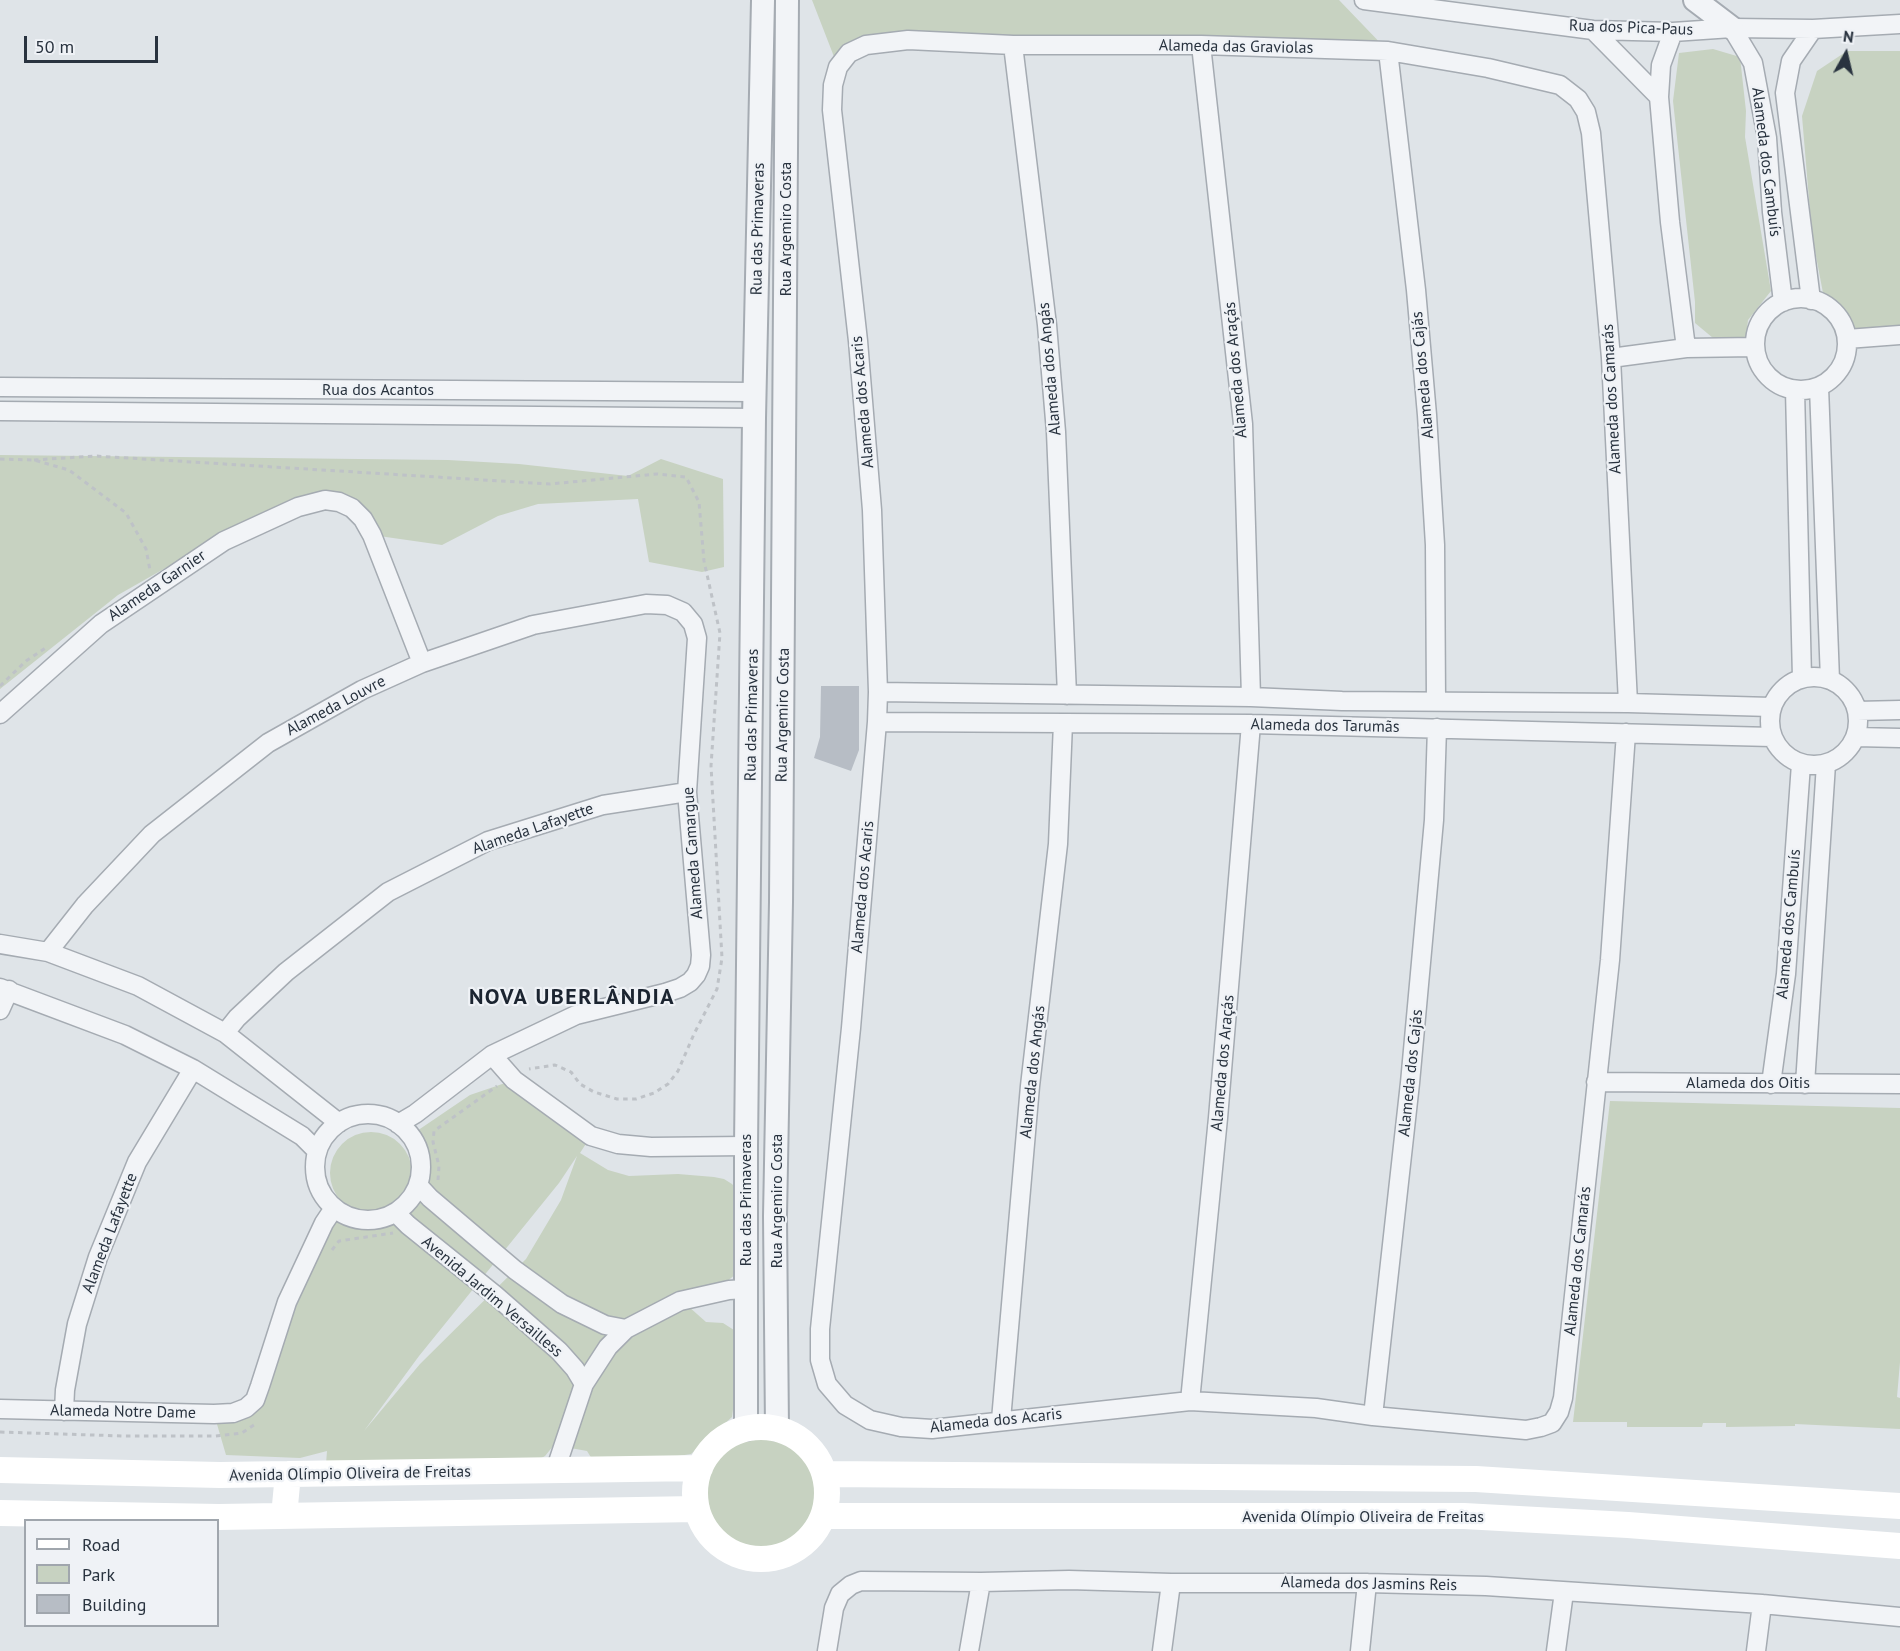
<!DOCTYPE html>
<meta charset="utf-8">
<style>
body{margin:0}
#map{position:relative;width:1900px;height:1651px;overflow:hidden;background:#dfe4e8;font-family:"PT Sans",sans-serif}
canvas{display:block}
.legend{position:absolute;left:24px;top:1519px;width:195px;height:108px;box-sizing:border-box;background:#eff2f6;border:2px solid #a0a6ad;margin:0;padding:8px 10px;list-style:none;font-size:18px;color:#29333f}
.legend li{display:flex;align-items:center;gap:12px;height:30px}
.legend b{width:30px;border:2px solid #a0a6ad}
.north{position:absolute;left:1816px;top:24px;width:60px;height:60px;-webkit-text-stroke:4px #eff2f6;paint-order:stroke;rotate:8deg;font-size:16px;font-weight:700;line-height:24px;text-align:center;color:#29333f}
.north::after{content:'';display:block;margin:auto;width:21px;height:27px;background:#29333f;clip-path:polygon(50% 0,100% 100%,50% 72%,0 100%)}
.scale{position:absolute;left:24px;top:36px;width:134px;height:27px;box-sizing:border-box;border:3px solid #29333f;border-top:0;padding-left:8px;font-size:18px;line-height:21px;white-space:nowrap;color:#29333f;-webkit-text-stroke:4px #eff2f6;paint-order:stroke}
</style>
<div id="map">
<canvas width="1900" height="1651"></canvas>
<ul class="legend">
<li><b style="height:8px;background:#fff"></b>Road</li>
<li><b style="height:16px;background:#c7d2c1"></b>Park</li>
<li><b style="height:16px;background:#b7bdc5"></b>Building</li>
</ul>
<div class="north">N</div>
<div class="scale">50 m</div>
</div>
<script>
const ctx = document.querySelector('canvas').getContext('2d');
ctx.lineJoin = 'round';
function fillPath(path, color) { ctx.fillStyle = color; ctx.fill(path, 'evenodd'); }
const shape = rows => new Path2D(rows.map(r => 'M' + r).join(''));
function strokePath(path, color, width, dash) { ctx.strokeStyle = color; ctx.lineWidth = width; ctx.lineCap = dash ? 'butt' : 'round'; ctx.setLineDash(dash || []); ctx.stroke(path); }
function drawText(font, color, halo, rows, align = 'center') {
  ctx.font = font + ' "PT Sans",sans-serif'; ctx.lineWidth = 4.5; ctx.setLineDash([]); ctx.textBaseline = 'middle'; ctx.strokeStyle = halo; ctx.fillStyle = color; for (const [text, x, y, turn = 0] of rows) {
    ctx.save(); ctx.translate(x, y); ctx.rotate((+turn || 0) * Math.PI / 180); ctx.textAlign = isNaN(turn) ? turn : align; if (halo) ctx.strokeText(text, 0, 0); ctx.fillText(text, 0, 0); ctx.restore();
  }
}
const green = shape([
 [812,0,1339,0,1388,51,885,42,838,67],
 [1713,49,1740,57,1746,111,1745,137,1771,291,1748,320,1746,337,1713,338,1695,323,1695,302,1673,101,1679,53],
 [1847,51,1900,51,1900,326,1854,330,1844,313,1823,293,1812,235,1802,116,1817,71],
 [0,455,448,460,519,464,628,476,661,459,723,479,724,567,702,572,649,562,638,499,538,504,498,516,442,545,372,535,339,502,227,533,118,595,0,689],
 [514,1080,591,1136,580,1153,608,1170,629,1176,678,1174,714,1177,724,1179,732,1184,739,1192,737,1273,724,1284,679,1298,706,1322,723,1323,737,1332,742,1339,732,1417,691,1454,607,1467,592,1459,587,1451,554,1445,545,1456,533,1463,326,1464,327,1451,300,1458,226,1455,214,1414,246,1408,337,1205,349,1217,364,1220,381,1219,396,1213,410,1201,418,1185,421,1168,419,1151,411,1135,470,1095],
 [577,1156,561,1200,526,1259,420,1364,364,1431,419,1356,559,1183],
 [1610,1101,1900,1108,1900,1362,1897,1397,1900,1398,1900,1429,1795,1424,1795,1426,1726,1427,1726,1423,1703,1423,1702,1427,1627,1427,1627,1422,1573,1422],
 '330 1173a41 41 0 1 1 82 0a41 41 0 1 1-82 0Z',
 '707 1494a56 56 0 1 1 112 0a56 56 0 1 1-112 0Z'
]);
const building = shape([
 [821,686,859,686,859,750,851,771,814,758,820,737]
]);
const path = shape([
 [0,459,34,460,69,470,126,513,146,549,150,570],
 [34,460,95,456,550,484,657,474,686,477,699,502,704,561,720,633,711,766,722,958,717,989,694,1034,678,1071,668,1084,654,1093,636,1099,617,1099,594,1092,580,1084,571,1072,555,1065,529,1069],
 [0,686,26,661,47,647],
 [438,1180,439,1166,433,1142,434,1131,497,1086],
 [332,1250,339,1241,393,1233],
 [0,1432,123,1436,215,1436,242,1433,254,1425]
]);
const minor = shape([
 [1364,0,1593,30,1673,32,1732,28,1813,29,1900,24],
 [1732,28,1753,63,1767,138,1772,212,1783,302],
 [1593,30,1659,97],
 [1673,32,1661,65,1659,97,1670,222,1686,348],
 [1013,45,1047,325,1056,432,1067,695],
 [1201,45,1243,424,1251,697],
 [1388,51,1416,290,1427,415,1435,545,1436,700],
 '1755 344a46 46 0 1 1 92 0a46 46 0 1 1-92 0Z',
 [1811,300,1785,93,1791,61,1813,29],
 [1847,339,1900,335],
 [1611,358,1686,348,1755,347],
 [0,387,755,392],
 [1819,387,1830,680],
 [1795,390,1802,678],
 [0,411,754,418],
 '1770 721a44 44 0 1 1 88 0a44 44 0 1 1-88 0Z',
 [878,692,1251,697,1342,701,1628,703,1771,707],
 [1857,711,1900,710],
 [0,714,101,624,224,541,298,507,325,500,339,502,352,508,363,519,372,535,422,663],
 [877,722,1251,724,1772,737],
 [1626,733,1610,960,1563,1398,1559,1412,1552,1423,1541,1427,1526,1430,1373,1416,1316,1408,1190,1401,932,1429,901,1427,870,1420,845,1405,827,1384,820,1360,820,1329,851,1028,877,722,878,692,872,510,858,341,832,110,833,85,838,67,849,53,866,45,908,40,1013,45,1201,45,1388,51,1488,68,1560,85,1578,99,1586,112,1591,133,1611,358,1628,703],
 [1856,737,1900,738],
 [0,944,48,952,138,986,225,1033,339,1123],
 [48,952,85,905,152,834,268,743,362,690,422,663,533,625,646,604,667,605,683,612,693,624,697,638,687,792,701,955,700,966,696,975,690,982,680,988,665,993,576,1015,492,1055,415,1114,398,1124],
 [0,988,125,1035,193,1069,302,1136,317,1151],
 [0,1010,9,990],
 [225,1033,237,1018,286,972,388,892,488,841,603,805,687,792],
 [492,1055,514,1080,591,1136,618,1144,651,1147,746,1146],
 [1596,1082,1900,1084],
 [1771,1084,1786,974,1801,764],
 [1805,1084,1826,764],
 '315 1167a53 53 0 1 1 106 0a53 53 0 1 1-106 0Z',
 [418,1185,430,1198,515,1270,562,1304,605,1325,626,1329],
 [396,1213,408,1225,495,1295,559,1351,575,1369,584,1384],
 [1190,1401,1218,1118,1251,724],
 [0,1409,214,1414,233,1413,246,1408,255,1400,260,1386,287,1302,324,1223,334,1208],
 [64,1411,65,1390,77,1324,98,1257,137,1162,193,1069],
 [1373,1416,1410,1083,1434,820,1437,728],
 [1001,1420,1030,1086,1058,844,1063,723],
 [555,1471,584,1384,608,1347,626,1329,680,1301,729,1290,746,1289],
 [827,1651,834,1608,840,1594,851,1585,861,1581,981,1582,1069,1580,1171,1583,1367,1583,1486,1586,1762,1604,1900,1617],
 [969,1651,981,1582],
 [1162,1651,1171,1583],
 [1360,1651,1367,1583],
 [1556,1651,1564,1592],
 [1756,1651,1762,1604]
]);
const tertiary = shape([
 [1695,0,1732,28],
 [746,1429,746,1146,754,418,763,0],
 [777,1429,775,1216,781,902,787,0]
]);
const secondary = shape([
 '695 1493a66 66 0 1 1 132 0a66 66 0 1 1-132 0Z',
 [0,1470,220,1475,700,1468],
 [825,1474,1476,1479,1900,1506],
 [0,1513,219,1517,697,1509],
 [284,1516,288,1474],
 [824,1516,1464,1516,1628,1525,1900,1546]
]);
const streetNames = [
 ["Rua dos Pica-Paus",1631,28,2],
 ["Alameda das Graviolas",1236,47,1],
 ["Alameda dos Cambuís",1766,162,83],
 ["Rua das Primaveras",758,229,-89],
 ["Rua Argemiro Costa",786,229,-90],
 ["Alameda dos Angás",1050,369,-95],
 ["Alameda dos Araçás",1236,370,-95],
 ["Alameda dos Cajás",1423,375,-95],
 ["Rua dos Acantos",378,390],
 ["Alameda dos Camarás",1612,399,-93],
 ["Alameda dos Acaris",863,402,-95],
 ["Alameda Garnier",157,586,-34],
 ["Alameda Louvre",336,706,-28],
 ["Rua das Primaveras",752,715,-89],
 ["Rua Argemiro Costa",783,715,-89],
 ["Alameda dos Tarumãs",1325,726,1],
 ["Alameda Lafayette",533,829,-19],
 ["Alameda Camargue",693,853,-94],
 ["Alameda dos Acaris",863,887,-85],
 ["Alameda dos Cambuís",1789,924,-85],
 ["Alameda dos Araçás",1223,1063,-85],
 ["Alameda dos Angás",1033,1072,-84],
 ["Alameda dos Cajás",1411,1073,-84],
 ["Alameda dos Oitis",1748,1083],
 ["Rua das Primaveras",746,1200,-90],
 ["Rua Argemiro Costa",777,1201,-90],
 ["Alameda Lafayette",110,1233,-69],
 ["Alameda dos Camarás",1578,1261,-84],
 ["Avenida Jardim Versailless",492,1297,40],
 ["Alameda Notre Dame",123,1412,1],
 ["Alameda dos Acaris",996,1421,-6],
 ["Avenida Olímpio Oliveira de Freitas",350,1474,-1],
 ["Avenida Olímpio Oliveira de Freitas",1363,1517],
 ["Alameda dos Jasmins Reis",1369,1584,1]
];
const districtNames = [
 ["NOVA UBERLÂNDIA",572,998]
];
fillPath(green, '#c7d2c1');
fillPath(building, '#b7bdc5');
strokePath(minor, '#a5abb2', 21);
strokePath(tertiary, '#a5abb2', 26);
strokePath(path, '#bec2c7', 3, [4.5, 4.5]);
strokePath(minor, '#f2f4f7', 18);
strokePath(tertiary, '#f2f4f7', 22);
strokePath(secondary, '#fff', 26);
drawText('16px', '#29333f', '#eff2f6', streetNames);
ctx.letterSpacing = '1.5px';
drawText('bold 22px', '#1b2430', '#eff2f6', districtNames);
ctx.letterSpacing = '0px';
</script>
